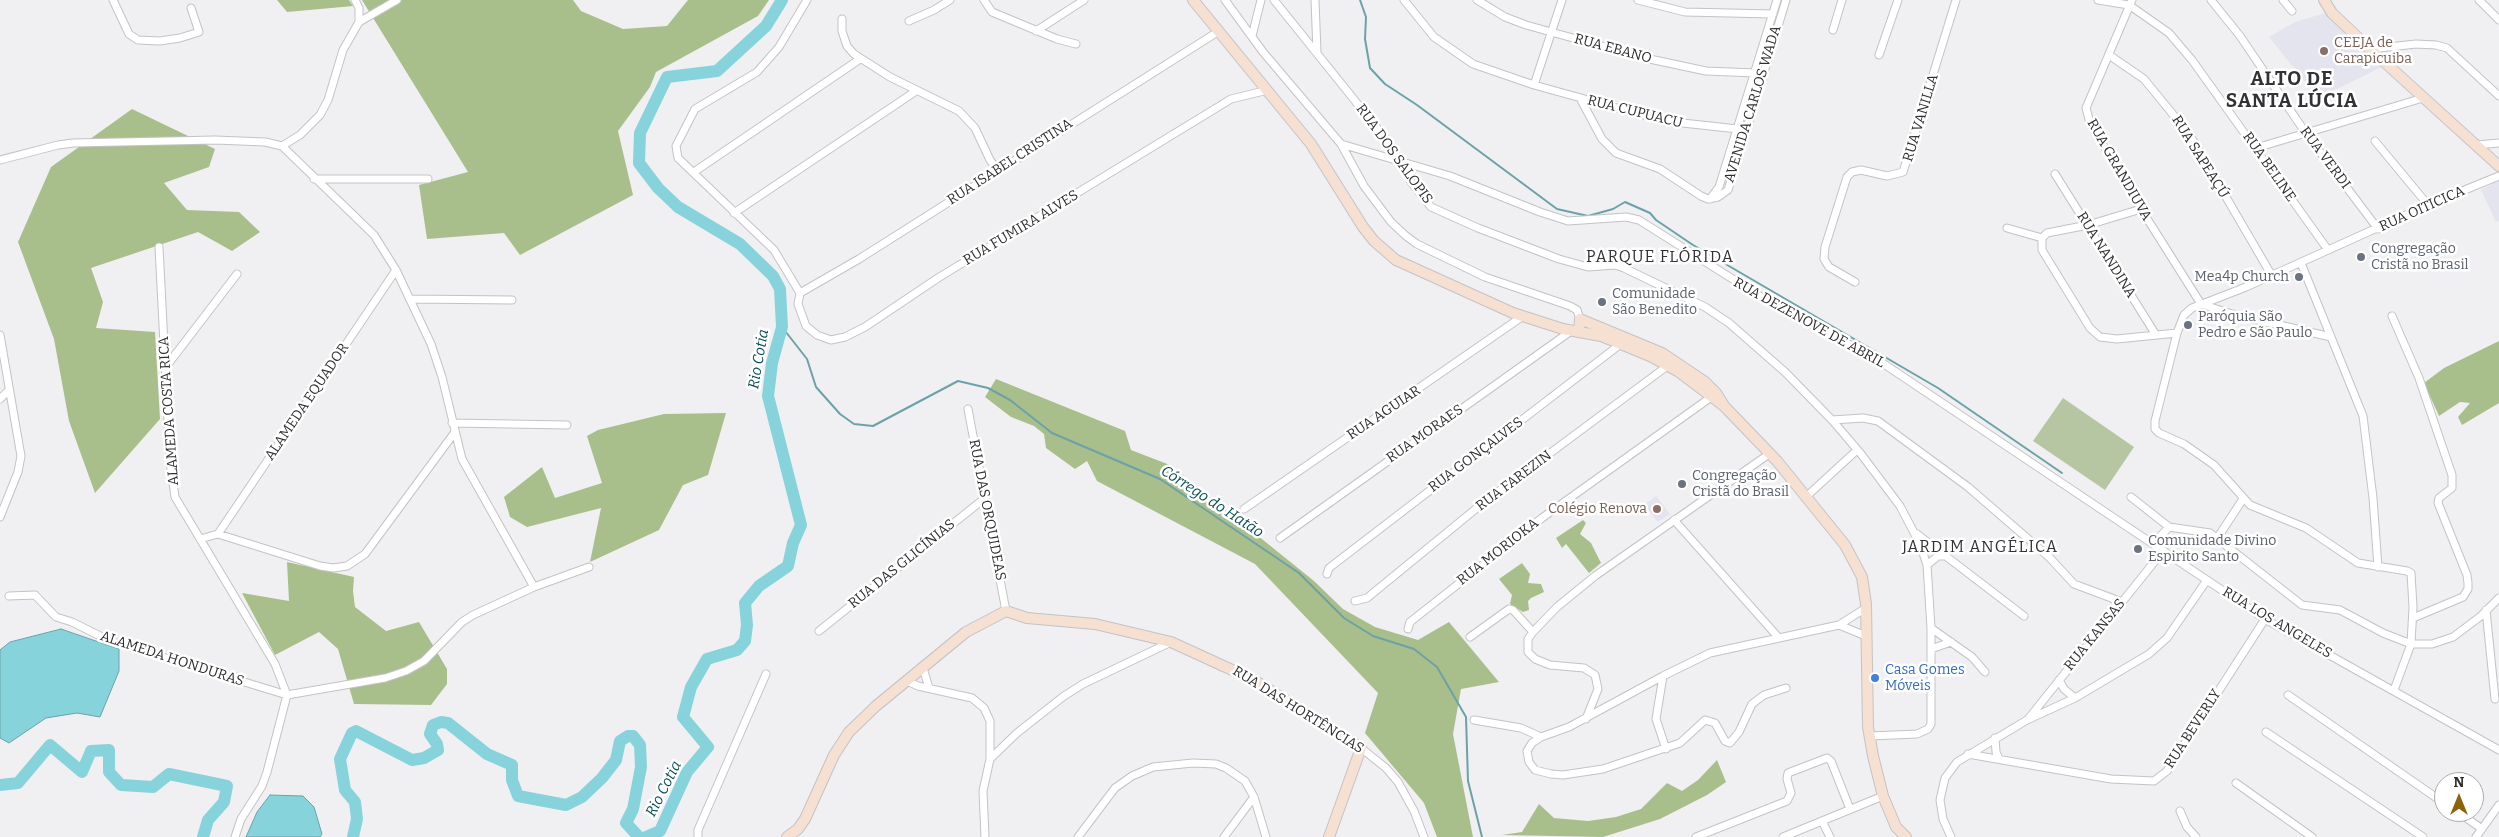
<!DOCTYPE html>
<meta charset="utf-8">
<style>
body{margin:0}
#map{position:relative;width:2499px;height:837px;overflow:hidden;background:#f0f0f3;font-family:Bitter,serif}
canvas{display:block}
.north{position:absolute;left:2434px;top:772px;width:50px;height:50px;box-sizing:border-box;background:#fff;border:1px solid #ababac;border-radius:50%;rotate:0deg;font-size:14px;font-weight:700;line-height:20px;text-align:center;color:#2e2e2f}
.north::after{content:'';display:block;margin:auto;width:18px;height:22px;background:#8f6109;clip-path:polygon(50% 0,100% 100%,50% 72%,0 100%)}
</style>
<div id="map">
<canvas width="2499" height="837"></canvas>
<div class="north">N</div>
</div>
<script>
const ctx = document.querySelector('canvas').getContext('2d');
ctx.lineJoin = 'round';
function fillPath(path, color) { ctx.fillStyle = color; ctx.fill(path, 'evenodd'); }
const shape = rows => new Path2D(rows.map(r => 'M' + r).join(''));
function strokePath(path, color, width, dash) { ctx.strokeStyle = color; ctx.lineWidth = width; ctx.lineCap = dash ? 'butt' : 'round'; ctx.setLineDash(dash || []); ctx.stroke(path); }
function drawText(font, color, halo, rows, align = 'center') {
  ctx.font = font + ' Bitter,serif'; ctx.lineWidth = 5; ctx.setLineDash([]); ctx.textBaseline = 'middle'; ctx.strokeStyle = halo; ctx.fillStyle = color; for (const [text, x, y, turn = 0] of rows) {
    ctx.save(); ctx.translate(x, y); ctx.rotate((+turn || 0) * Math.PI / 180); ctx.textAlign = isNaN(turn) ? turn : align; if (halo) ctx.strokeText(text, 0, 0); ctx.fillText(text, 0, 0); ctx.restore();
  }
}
const built = shape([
 [2325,13,2384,66,2318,98,2269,37,2295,22],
 [2499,180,2499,221,2496,222,2481,190],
 [1656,496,1670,514,1658,522,1644,505]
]);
const green = shape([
 [2063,398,2134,447,2105,490,2033,441]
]);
const forest = shape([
 [277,0,349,0,353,6,287,12],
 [362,0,573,0,581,11,623,29,667,26,688,0,769,0,758,16,656,72,650,87,618,131,633,195,520,255,504,233,427,239,419,185,468,172],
 [132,109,215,149,209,167,164,183,187,210,239,212,260,232,232,251,198,232,91,268,103,302,96,328,155,332,160,419,95,493,69,421,54,339,18,242,51,167],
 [2499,341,2499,403,2462,425,2458,417,2470,403,2460,402,2439,416,2424,383,2444,368],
 [996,379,1125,431,1131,450,1170,465,1314,581,1343,609,1375,627,1418,640,1449,622,1499,682,1461,689,1453,734,1473,837,1437,837,1424,803,1365,733,1378,693,1255,564,1097,481,1087,461,1075,469,1046,448,1044,434,1034,426,1011,417,985,397],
 [726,413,708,475,683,485,659,530,590,562,601,508,527,527,510,517,504,497,542,467,555,498,602,483,587,436,598,430,664,414],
 [1583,520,1586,523,1580,534,1591,543,1601,563,1589,573,1566,544,1562,548,1556,538],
 [287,562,354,577,353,591,355,607,386,631,419,622,447,669,447,684,431,705,354,704,338,649,319,632,275,655,242,593,289,601],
 [1522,563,1530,574,1528,583,1541,584,1544,592,1531,598,1528,601,1529,610,1523,612,1510,604,1512,595,1499,579],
 [1717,760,1726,782,1707,795,1660,819,1603,837,1502,835,1522,832,1539,804,1554,818,1588,821,1616,817,1641,809,1667,783,1682,791,1698,780]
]);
const water = shape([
 [61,629,119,649,119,671,100,717,77,713,46,718,9,743,0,738,0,650,10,642,61,629],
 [270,795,303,796,314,807,322,834,320,837,246,837,257,812,270,795]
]);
const stream = shape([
 [1360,0,1366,17,1365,39,1370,68,1385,84,1417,105,1557,209,1588,216,1613,209,1625,202,1650,213,1656,220,1693,245,1938,388,2062,473],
 [782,327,807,359,816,387,840,414,854,424,873,426,958,381,988,388,1010,400,1052,433,1160,479,1299,573,1344,618,1373,636,1414,649,1437,667,1466,717,1468,781,1482,837]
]);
const river = shape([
 [0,785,18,783,50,745,82,772,91,751,109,750,109,772,121,785,153,787,169,774,227,786,224,802,208,820,203,837],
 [353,837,357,819,355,802,345,790,340,759,352,733,356,731,412,760,424,758,438,750,437,744,430,734,433,725,441,722,448,723,487,754,512,765,512,780,518,796,566,805,582,797,602,778,616,760,620,741,628,736,633,736,640,745,641,767,633,809,626,823,639,837],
 [646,837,660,831,687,772,708,747,683,717,691,687,707,659,737,650,745,641,747,625,745,603,759,586,788,566,793,543,801,525,768,396,772,363,782,327,780,289,773,276,740,244,678,207,658,188,639,163,640,133,667,77,717,71,766,26,782,0]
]);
const street = shape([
 [113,0,129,34,138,40,160,41,180,38,199,32,191,8],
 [355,0,359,8,359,22],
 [984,0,992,12,1057,39,1076,44],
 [1225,0,1263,52,1341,144,1364,186,1391,222,1406,236,1417,244,1485,277,1570,306,1577,310,1580,319],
 [1274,0,1393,148,1411,182,1431,207,1478,228,1559,259,1588,267,1615,265,1624,268,1705,307,1729,323,1785,372,1832,420,1861,454,1900,506,1920,544,1927,565,1931,628,1931,724,1928,729,1917,734,1870,736],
 [1315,0,1317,52],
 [1404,0,1434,37,1473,64,1534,85,1664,121,1738,129],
 [1477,0,1505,17,1526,25,1645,58,1706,71,1756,73],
 [1638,0,1685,12,1773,14],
 [2098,0,2129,5,2169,33,2192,60,2328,250],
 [2132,0,2086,108,2090,123,2141,209,2201,304,2232,314,2331,337],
 [2211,0,2240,36,2305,132,2378,229],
 [2283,0,2292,11],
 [2479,0,2499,20],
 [842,19,842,31,847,46,854,54,890,77,959,111,975,128,990,160,998,171],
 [909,21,934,10,950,0],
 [1833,30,1842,0],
 [1036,31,1084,0],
 [1252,36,1261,0],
 [2370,49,2416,44,2436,45,2447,48,2499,96],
 [1879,55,1898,0],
 [2109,55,2144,79,2171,112,2194,142,2272,276],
 [1534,85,1562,0],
 [1580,98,1602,139,1616,153,1660,169,1701,196,1708,199,1718,197,1728,190,1786,0],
 [2375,141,2428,205],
 [1341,144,1450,176,1540,212,1568,221,1626,217,1639,220,1758,295,1878,360,2265,619,2499,750],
 [2477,145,2499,143],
 [282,146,374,235,396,270,431,344,442,377,462,459,534,587],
 [2256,148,2423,98],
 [0,160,58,145,73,143,215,140,265,142,282,146,300,135,320,115,328,100,343,50,359,22,397,0],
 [694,172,860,59],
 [2055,174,2156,335],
 [314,179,428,179],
 [1710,199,1719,187,1777,0],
 [2141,209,2088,225,2047,233,2042,238,2042,250,2090,328,2100,337,2117,339,2177,333],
 [734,213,916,91],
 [2007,228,2042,238],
 [159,247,170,462,175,497,275,664,287,695],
 [2301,263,2363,416,2373,498,2378,567],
 [1855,282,1829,267,1824,259,1825,247,1847,177,1852,172,1861,170,1887,176,1903,172,1956,0],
 [800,293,798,304,806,326,817,335,831,340,845,337,865,327,938,278,1231,99,1268,90],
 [800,293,859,259,1219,31],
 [800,293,774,250,678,158,676,146,695,109,757,72,779,47,807,0],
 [410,299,512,300],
 [2392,316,2419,378,2452,475,2452,488,2439,498,2438,503,2467,575,2468,583,2468,589,2463,597,2413,618],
 [0,335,21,456,18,472,0,517],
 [165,368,237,274],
 [0,399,9,390],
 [968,409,1006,611],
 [1832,420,1863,418,1878,421,1968,487,2049,557,2074,584,2122,602],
 [452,423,567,425],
 [1807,496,1857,450],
 [2131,497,2169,527],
 [1244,509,1523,316],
 [1674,520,1778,637],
 [218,534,396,270],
 [1917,534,2024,616],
 [2218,537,2243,499],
 [1280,538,1571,331],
 [200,539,218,534,320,566,333,568,347,566,365,554,455,432],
 [2153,544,2169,527,2210,533,2302,605,2340,610,2383,633,2411,644,2432,644,2453,637,2481,616,2499,598],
 [1927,565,1938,556,1946,556],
 [1327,574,1329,568,1622,343],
 [9,596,35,595,56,617,72,622,110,641,287,695,385,678,406,671,424,661,462,622,473,615,534,587,589,567],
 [1355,601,1367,598,1483,503,1670,364],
 [2486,610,2495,699],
 [1839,625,1866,608],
 [1931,628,1972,657,1985,672],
 [1408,629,1410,622,1542,518,1714,395],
 [819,631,985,498],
 [1470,637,1509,609,1513,610,1533,632],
 [1931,649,1951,642],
 [923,668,929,688],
 [1663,676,1656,719,1666,749],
 [2059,680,2064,689,2075,698],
 [907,681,918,686,972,698,984,708,990,721,990,759,983,791,985,837],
 [2394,690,2411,644,2413,607,2411,573,2407,571,2358,563,2306,528,2250,505,2214,465,2184,444,2159,433,2155,429,2155,421,2177,333,2184,315,2192,308,2246,287,2428,205,2499,176],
 [2288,695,2444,803],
 [2029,718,2163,551],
 [1586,719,1598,689,1595,675,1584,668,1550,665,1535,659,1528,652,1528,639,1533,632,1557,607,1595,576,1769,454],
 [1474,720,1521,728,1541,737,1569,727,1663,676,1710,653,1839,625,1866,636],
 [2266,732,2423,837],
 [1541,737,1532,743,1527,751,1529,762,1535,770,1551,774,1563,775,1603,769,1680,743,1705,720,1715,723,1725,741,1730,743,1739,732,1752,704,1764,695,1786,688],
 [1995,738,1996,752,1999,759],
 [1361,748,1386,768,1398,782,1414,811,1424,837],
 [1968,754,2111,779,2154,781,2167,771,2265,619],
 [990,759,1017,733,1064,696,1083,684,1171,642],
 [2236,783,2312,837],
 [2180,811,2187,827,2196,837],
 [2458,812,2482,829],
 [1822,821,1830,837],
 [235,837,241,819,262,786,267,772,287,695],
 [698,837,698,830,766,674],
 [1078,837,1115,788,1132,776,1153,767,1193,763,1216,764,1226,768,1245,781,1254,797,1266,837],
 [1224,837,1254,797],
 [1696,837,1787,801,1791,793,1787,779,1788,773,1827,758,1831,761,1850,809],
 [1783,837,1883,796],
 [1951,837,1943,819,1940,800,1945,778,1957,762,2027,720,2075,698,2149,654,2167,638,2207,580],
 [2476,837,2499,805]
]);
const secondary = shape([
 [1193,0,1311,144,1363,227,1374,241,1396,260,1513,313,1563,329,1601,336,1652,357,1679,372,1724,406,1777,461,1845,545,1862,577,1866,604,1868,727,1873,756,1883,796,1896,827,1906,837],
 [2324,0,2332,13,2370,49,2499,166],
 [1579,331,1580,319,1662,353,1705,382,1716,393,1723,404],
 [787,837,798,829,805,819,834,755,849,732,876,706,966,632,1006,611,1027,618,1095,624,1171,642,1254,680,1361,748,1329,837]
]);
const markers = [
 [2324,51,5,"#8d6e63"],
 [2361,257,5,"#6b7280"],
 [2299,277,5,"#6b7280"],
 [1602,302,5,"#6b7280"],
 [2188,325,5,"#6b7280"],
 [1682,484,5,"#6b7280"],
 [1657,509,5,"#8d6e63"],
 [2138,549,5,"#6b7280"],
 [1875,678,5,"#3f7fe0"]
];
const educationNames = [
 ["CEEJA de",2334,43],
 ["Carapicuiba",2334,59],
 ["Colégio Renova",1647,509,"right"]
];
const streetNames = [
 ["RUA EBANO",1613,49,15],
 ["AVENIDA CARLOS WADA",1753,104,-73],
 ["RUA CUPUACU",1635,112,14],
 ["RUA VANILLA",1921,118,-73],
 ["RUA DOS SALOPIS",1394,154,54],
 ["RUA SAPEAÇÚ",2200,157,58],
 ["RUA VERDI",2325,158,53],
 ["RUA ISABEL CRISTINA",1010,162,-33],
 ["RUA BELINE",2269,167,55],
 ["RUA GRANDIUVA",2119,170,60],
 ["RUA OITICICA",2422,209,-24],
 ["RUA FUMIRA ALVES",1021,228,-31],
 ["RUA NANDINA",2106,255,58],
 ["RUA DEZENOVE DE ABRIL",1809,323,29],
 ["ALAMEDA EQUADOR",307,402,-56],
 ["ALAMEDA COSTA RICA",169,411,-94],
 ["RUA AGUIAR",1384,413,-34],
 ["RUA MORAES",1425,434,-35],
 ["RUA GONÇALVES",1476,455,-37],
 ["RUA FAREZIN",1514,481,-37],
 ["RUA DAS ORQUIDEAS",987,510,79],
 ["RUA MORIOKA",1498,552,-38],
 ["RUA DAS GLICÍNIAS",902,564,-39],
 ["RUA LOS ANGELES",2277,623,31],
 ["RUA KANSAS",2095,635,-51],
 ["ALAMEDA HONDURAS",172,659,18],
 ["RUA DAS HORTÊNCIAS",1298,710,32],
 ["RUA BEVERLY",2193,729,-57]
];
const worshipNames = [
 ["Congregação",2371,249],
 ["Cristã no Brasil",2371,265],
 ["Mea4p Church",2289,277,"right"],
 ["Comunidade",1612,294],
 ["São Benedito",1612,310],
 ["Paróquia São",2198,317],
 ["Pedro e São Paulo",2198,333],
 ["Congregação",1692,476],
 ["Cristã do Brasil",1692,492],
 ["Comunidade Divino",2148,541],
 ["Espirito Santo",2148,557]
];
const shopNames = [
 ["Casa Gomes",1885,670],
 ["Móveis",1885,686]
];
const waterNames = [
 ["Rio Cotia",759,359,-80],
 ["Córrego do Hatão",1212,502,33],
 ["Rio Cotia",664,789,-63]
];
const quarterNames = [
 ["PARQUE FLÓRIDA",1660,258],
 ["JARDIM ANGÉLICA",1980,548]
];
const districtNames = [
 ["ALTO DE",2292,80],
 ["SANTA LÚCIA",2292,102]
];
fillPath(built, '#e3e4ee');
fillPath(green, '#b6c6a3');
fillPath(forest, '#a8bf8b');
fillPath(water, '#87d3db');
strokePath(water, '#6ca2a7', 1);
strokePath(stream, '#6ca2a7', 2);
strokePath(river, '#87d3db', 12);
strokePath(street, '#c3c3c6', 9);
strokePath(secondary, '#c3c3c6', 12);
strokePath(street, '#fff', 7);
strokePath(secondary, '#f5e0d2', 10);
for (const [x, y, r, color] of markers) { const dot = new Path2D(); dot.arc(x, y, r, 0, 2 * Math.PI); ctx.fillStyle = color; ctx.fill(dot); strokePath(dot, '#fff', 2); }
drawText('14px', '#785e54', '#fff', educationNames, 'left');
drawText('14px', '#2e2e2f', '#fff', streetNames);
drawText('14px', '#5b616d', '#fff', worshipNames, 'left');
drawText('14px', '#366cbe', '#fff', shopNames, 'left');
drawText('italic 15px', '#064e54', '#fff', waterNames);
ctx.letterSpacing = '1px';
drawText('16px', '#323235', '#fff', quarterNames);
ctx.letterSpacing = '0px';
ctx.letterSpacing = '1px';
drawText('bold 19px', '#323235', '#fff', districtNames);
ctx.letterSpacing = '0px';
</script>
